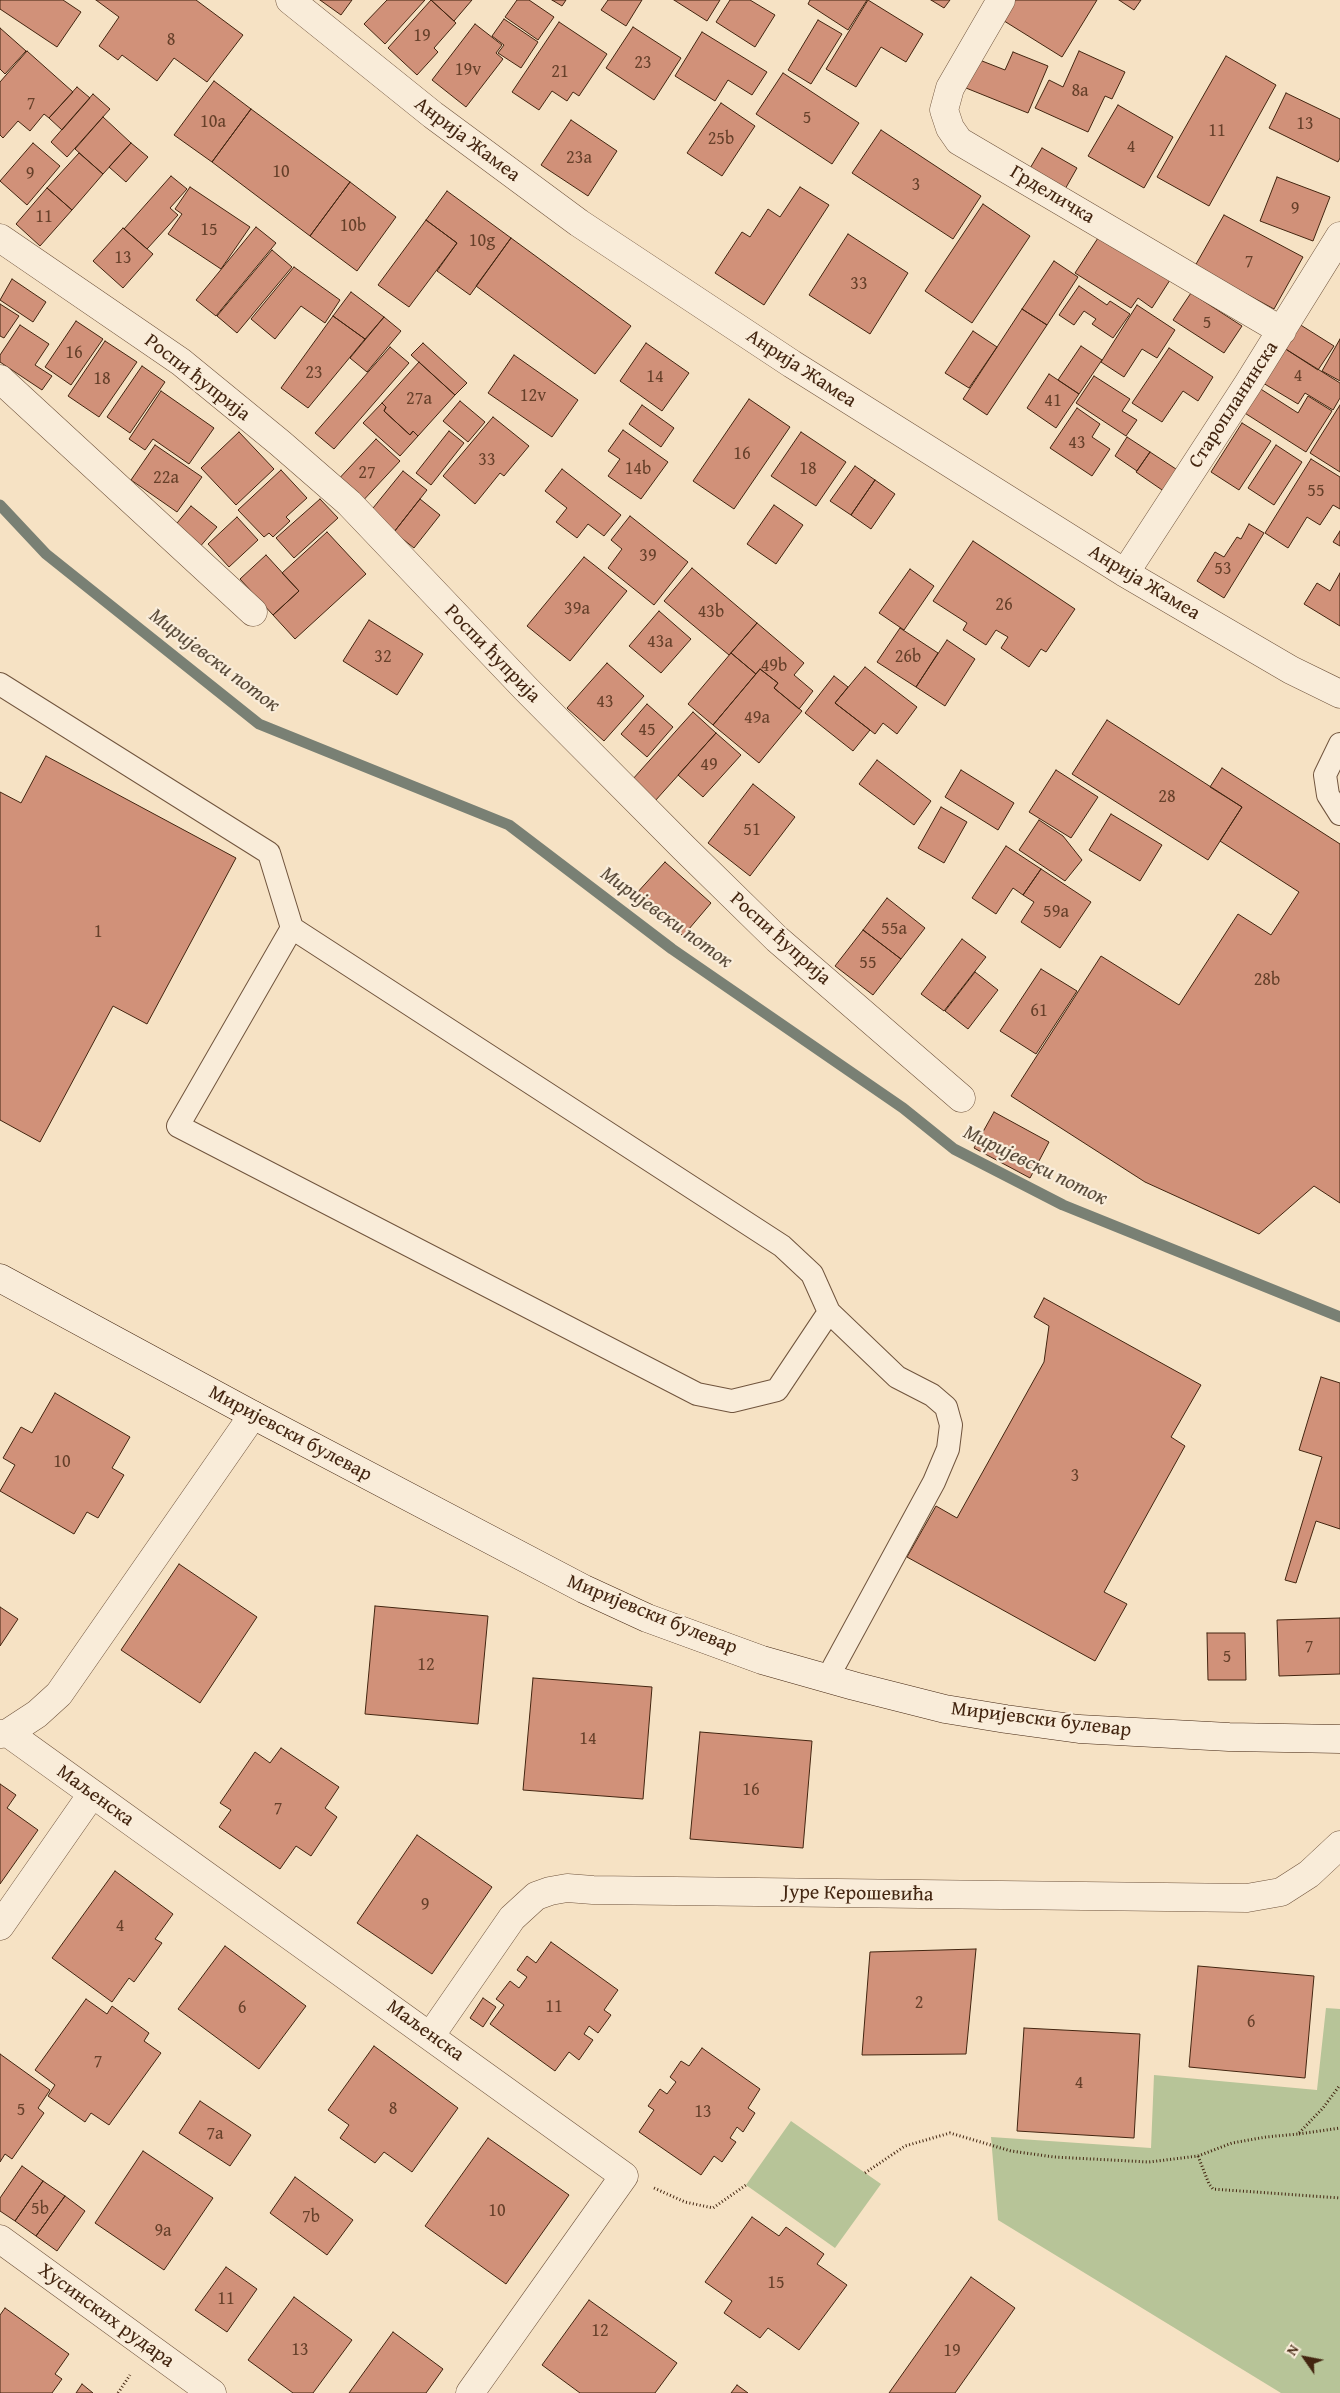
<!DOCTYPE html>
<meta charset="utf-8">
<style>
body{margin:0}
#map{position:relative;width:1340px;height:2393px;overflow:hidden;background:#f6e2c4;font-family:"Gentium Book Plus",serif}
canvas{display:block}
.north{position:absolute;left:1280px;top:2333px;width:50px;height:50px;-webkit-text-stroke:4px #f9ecd9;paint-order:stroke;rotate:303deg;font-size:14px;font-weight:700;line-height:20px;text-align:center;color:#432510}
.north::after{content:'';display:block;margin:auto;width:18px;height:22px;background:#432510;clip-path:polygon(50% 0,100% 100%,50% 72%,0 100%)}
</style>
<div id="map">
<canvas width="1340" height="2393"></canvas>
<div class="north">N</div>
</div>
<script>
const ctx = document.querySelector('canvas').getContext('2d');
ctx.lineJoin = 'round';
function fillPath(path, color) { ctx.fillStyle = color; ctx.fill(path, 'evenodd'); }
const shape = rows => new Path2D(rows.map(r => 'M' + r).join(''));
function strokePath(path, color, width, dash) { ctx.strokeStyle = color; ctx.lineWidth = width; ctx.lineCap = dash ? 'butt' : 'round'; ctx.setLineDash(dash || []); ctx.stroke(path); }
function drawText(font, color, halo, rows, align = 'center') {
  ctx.font = font + ' "Gentium Book Plus",serif'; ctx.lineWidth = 4.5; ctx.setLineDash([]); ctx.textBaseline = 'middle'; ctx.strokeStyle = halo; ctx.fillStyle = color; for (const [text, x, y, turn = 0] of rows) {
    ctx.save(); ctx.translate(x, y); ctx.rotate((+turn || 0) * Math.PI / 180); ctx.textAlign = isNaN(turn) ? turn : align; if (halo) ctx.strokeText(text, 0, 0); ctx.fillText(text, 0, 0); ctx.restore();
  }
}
const green = shape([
 [1326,2008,1340,2009,1340,2393,1281,2393,998,2220,991,2137,1151,2148,1154,2075,1317,2090],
 [791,2121,881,2184,835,2248,746,2185]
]);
const stream = shape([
 [0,505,46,554,259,724,509,825,672,949,903,1108,954,1149,1063,1205,1340,1317]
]);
const building = shape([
 [0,0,63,0,81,12,57,47,0,9,0,0],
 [96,0,196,0,243,35,207,82,174,58,157,81,122,55,118,60,99,46,119,17,96,0],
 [320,0,352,0,341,15,320,0],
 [387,0,425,0,385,44,364,24,387,0],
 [431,0,456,23,434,48,438,52,417,75,388,48,431,0],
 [431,0,472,0,454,21,431,0],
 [517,0,529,0,554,17,538,40,505,17,517,0],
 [552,0,566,0,562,6,552,0],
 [608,0,642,0,626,26,601,10,608,0],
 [674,0,720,0,707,21,674,0],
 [730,0,750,0,775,15,755,47,716,22,730,0],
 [810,0,867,0,848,30,808,4,810,0],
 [868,0,923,34,906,62,881,47,856,87,826,69,868,0],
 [931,0,950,0,944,8,931,0],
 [1013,0,1097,0,1062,57,1001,19,1013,0],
 [1119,0,1141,0,1134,10,1119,0],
 [504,19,538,42,521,68,498,53,504,45,492,36,504,19],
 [818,20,842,34,811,84,788,70,818,20],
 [559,22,607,54,579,96,573,92,567,101,552,91,539,110,512,92,559,22],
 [475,24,502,45,496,53,503,59,466,107,432,80,475,24],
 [633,27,681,58,654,100,606,68,633,27],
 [0,28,26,51,5,74,0,69,0,28],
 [702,32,767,72,752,95,728,80,715,101,675,76,702,32],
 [27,51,73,92,49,118,44,114,30,131,18,121,3,138,0,135,0,82,27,51],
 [1079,51,1125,72,1112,99,1105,96,1088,132,1035,108,1049,80,1063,87,1079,51],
 [1013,52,1048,66,1028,113,966,88,977,59,1005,70,1013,52],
 [1226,56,1276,85,1209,206,1157,177,1226,56],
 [783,73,859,123,832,164,756,114,783,73],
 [214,81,251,109,212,162,174,135,214,81],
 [77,87,90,98,62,130,49,118,77,87],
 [1286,93,1340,119,1340,158,1338,162,1269,128,1286,93],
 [93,94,110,109,67,157,51,142,93,94],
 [721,103,755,126,722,176,687,153,721,103],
 [1118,105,1173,137,1144,188,1088,156,1118,105],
 [251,109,350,182,310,236,212,162,251,109],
 [103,117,131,143,103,174,75,149,103,117],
 [571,120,617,151,588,196,541,165,571,120],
 [881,130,981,196,953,239,852,173,881,130],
 [33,143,60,166,27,205,0,181,33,143],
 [131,143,148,157,126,182,109,167,131,143],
 [1042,148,1077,168,1064,191,1029,170,1042,148],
 [79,153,103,174,72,210,47,188,79,153],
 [171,176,187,189,170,208,178,215,147,249,124,229,171,176],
 [1277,177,1330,197,1313,241,1260,221,1277,177],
 [350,182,396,217,357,271,310,236,350,182],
 [190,187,250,227,221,269,168,234,182,214,175,209,190,187],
 [800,187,829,205,764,305,715,273,742,232,750,237,768,209,780,217,800,187],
 [47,188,72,210,40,246,16,224,47,188],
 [447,191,511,238,470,295,437,271,457,243,426,220,447,191],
 [983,204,1030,236,972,323,925,291,983,204],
 [1224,215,1303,257,1274,309,1195,266,1224,215],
 [426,220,457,243,409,307,378,285,426,220],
 [256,227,276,243,216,316,196,300,256,227],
 [123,228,153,254,123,288,93,261,123,228],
 [848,234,908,273,870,334,809,295,848,234],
 [1100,235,1170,280,1152,308,1138,298,1131,308,1075,273,1100,235],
 [511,238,631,326,595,374,476,286,511,238],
 [272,250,292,267,237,333,217,316,272,250],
 [1054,261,1078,277,1047,325,1022,309,1054,261],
 [294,267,340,300,325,323,301,306,275,339,251,319,294,267],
 [12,279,46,302,33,322,0,300,12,279],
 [1079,286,1107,305,1110,301,1130,314,1113,338,1092,324,1096,319,1084,311,1074,325,1059,315,1079,286],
 [351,292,384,317,365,339,333,316,351,292],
 [1191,293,1242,326,1224,353,1173,320,1191,293],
 [0,304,19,316,4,338,0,336,0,304],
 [1137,305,1175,330,1157,358,1142,349,1124,377,1101,362,1137,305],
 [1022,309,1047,325,987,415,963,399,1022,309],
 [333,316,365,339,308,408,281,388,333,316],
 [384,317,401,331,367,372,350,358,384,317],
 [76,321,103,339,71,385,45,367,76,321],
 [1299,324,1334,346,1318,370,1284,348,1299,324],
 [20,325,49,344,35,365,52,376,42,390,0,362,0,355,20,325],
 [973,331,997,347,969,388,945,373,973,331],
 [1340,339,1340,381,1322,371,1340,339],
 [105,341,137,362,99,417,68,396,105,341],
 [423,343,467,383,455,395,411,355,423,343],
 [646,343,689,373,662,411,620,381,646,343],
 [1081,346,1102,360,1079,394,1058,380,1081,346],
 [390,347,409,363,334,449,315,433,390,347],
 [1169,348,1213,377,1198,401,1183,391,1162,422,1132,403,1169,348],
 [1284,348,1340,383,1340,398,1333,410,1305,393,1298,404,1263,383,1284,348],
 [514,355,578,400,552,437,488,393,514,355],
 [419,362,455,395,418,436,413,431,410,435,384,411,386,407,382,403,419,362],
 [142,366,165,382,130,433,107,417,142,366],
 [1049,374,1079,394,1056,428,1027,408,1049,374],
 [1094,376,1130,399,1122,411,1137,420,1126,436,1076,403,1094,376],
 [1256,386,1298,413,1308,396,1332,411,1306,452,1240,410,1256,386],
 [161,391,214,428,189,464,153,439,145,450,129,439,161,391],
 [749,399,790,427,734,509,693,481,749,399],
 [460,401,485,422,468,442,443,421,460,401],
 [382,403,386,407,384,411,410,435,413,431,418,436,400,456,363,423,382,403],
 [642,405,674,428,661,447,629,424,642,405],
 [1340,405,1340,472,1310,453,1340,405],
 [1077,408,1100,424,1092,437,1110,449,1092,476,1050,448,1077,408],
 [493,417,529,446,504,476,500,473,475,504,443,476,493,417],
 [1242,423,1271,441,1239,490,1211,472,1242,423],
 [623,430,668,462,641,499,608,476,620,459,608,451,623,430],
 [449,431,464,443,431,485,416,473,449,431],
 [239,432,274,469,236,505,201,468,239,432],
 [801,432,846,462,816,506,771,476,801,432],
 [1127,437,1150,452,1137,471,1115,456,1127,437],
 [376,439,400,461,358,506,334,484,376,439],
 [155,445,202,477,177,512,131,480,155,445],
 [1276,445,1302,462,1274,505,1248,488,1276,445],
 [1150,452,1179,471,1165,492,1136,472,1150,452],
 [1311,459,1340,477,1340,509,1333,505,1320,525,1307,517,1288,548,1265,533,1311,459],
 [855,466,875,480,851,515,830,501,855,466],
 [562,469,621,515,604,536,588,524,577,538,556,522,567,508,545,491,562,469],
 [281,470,307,498,286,517,290,521,273,537,269,533,264,537,238,510,281,470],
 [403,471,427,490,394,532,369,513,403,471],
 [875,480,895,494,871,529,851,515,875,480],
 [320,499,338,518,294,558,276,538,320,499],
 [420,499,440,515,414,548,394,532,420,499],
 [774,505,803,525,776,564,747,544,774,505],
 [191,506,217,527,198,549,173,528,191,506],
 [630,516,688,562,654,605,608,568,622,549,611,540,630,516],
 [237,517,258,540,229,567,208,544,237,517],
 [1249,524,1264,533,1224,598,1197,581,1215,552,1224,557,1237,537,1241,539,1249,524],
 [1340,531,1340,546,1333,542,1340,531],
 [327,532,366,574,295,639,273,615,299,591,282,573,327,532],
 [973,541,1075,609,1046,652,1041,649,1029,667,1001,648,1008,637,996,630,986,645,963,630,967,623,933,601,973,541],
 [266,555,299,591,273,615,240,579,266,555],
 [584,557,627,591,570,661,527,626,584,557],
 [692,568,757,623,729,655,664,601,692,568],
 [910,569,934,586,904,630,879,613,910,569],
 [1340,573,1340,626,1304,604,1317,583,1330,591,1340,573],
 [659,611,691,639,661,673,629,646,659,611],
 [369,620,423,654,397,695,343,661,369,620],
 [757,623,804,663,794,675,813,691,799,709,774,688,778,683,760,669,756,674,731,653,757,623],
 [900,628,938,653,916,687,877,662,900,628],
 [947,640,975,659,945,706,916,687,947,640],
 [731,653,756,674,713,725,688,704,731,653],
 [607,663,644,696,604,741,567,708,607,663],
 [865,667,917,707,897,734,883,723,875,734,835,703,865,667],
 [760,669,778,683,774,688,802,711,759,763,713,725,760,669],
 [834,676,848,687,835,703,870,730,853,751,805,713,834,676],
 [647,704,673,727,647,757,621,734,647,704],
 [693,712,716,733,655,801,632,780,693,712],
 [1107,720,1242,807,1208,860,1072,774,1107,720],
 [716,733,741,755,703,797,678,775,716,733],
 [46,756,236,858,147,1024,113,1006,40,1142,0,1120,0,792,21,803,46,756],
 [877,760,931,801,914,825,859,784,877,760],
 [1222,768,1340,844,1340,1203,1314,1186,1259,1234,1145,1182,1011,1096,1101,956,1179,1005,1238,914,1271,935,1299,892,1220,841,1242,807,1210,787,1222,768],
 [961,770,1014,803,998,830,945,797,961,770],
 [1056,770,1098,797,1071,838,1029,812,1056,770],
 [753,784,795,817,750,876,708,843,753,784],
 [941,807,967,822,944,863,918,848,941,807],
 [1111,814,1162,845,1140,881,1089,850,1111,814],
 [1039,820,1063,836,1082,860,1065,881,1019,850,1039,820],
 [1006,846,1041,869,1023,895,1013,888,996,914,972,898,1006,846],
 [665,862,711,903,683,936,636,894,665,862],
 [1041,869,1091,902,1060,948,1021,922,1034,902,1023,895,1041,869],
 [887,898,925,928,901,959,863,930,887,898],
 [863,930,901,959,873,995,835,966,863,930],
 [962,939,986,957,944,1011,921,994,962,939],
 [1041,969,1077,991,1036,1054,1000,1031,1041,969],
 [975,972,998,990,968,1029,945,1011,975,972],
 [994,1112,1049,1142,1030,1178,974,1148,994,1112],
 [1044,1298,1201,1385,1171,1437,1185,1446,1104,1592,1127,1604,1095,1661,907,1557,936,1506,957,1518,1044,1362,1049,1326,1034,1317,1044,1298],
 [1321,1377,1340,1383,1340,1529,1316,1521,1296,1583,1285,1580,1322,1457,1299,1450,1321,1377],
 [55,1393,130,1437,112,1468,124,1475,98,1518,87,1512,74,1534,0,1491,15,1465,3,1458,21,1427,32,1433,55,1393],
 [179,1564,257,1617,200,1703,121,1650,179,1564],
 [375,1606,488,1616,478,1724,365,1714,375,1606],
 [0,1607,18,1619,0,1646,0,1607],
 [1340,1618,1340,1674,1279,1676,1277,1620,1340,1618],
 [1207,1633,1245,1633,1246,1680,1208,1680,1207,1633],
 [533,1678,652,1687,643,1799,523,1790,533,1678],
 [700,1732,812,1741,803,1848,690,1839,700,1732],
 [281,1748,339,1787,325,1808,337,1817,311,1856,296,1846,280,1869,219,1827,231,1810,220,1803,255,1752,270,1763,281,1748],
 [0,1784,16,1795,7,1808,38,1830,0,1884,0,1784],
 [417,1835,492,1887,432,1974,357,1923,417,1835],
 [115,1871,173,1914,155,1939,162,1943,134,1982,129,1978,112,2002,52,1958,115,1871],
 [551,1942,618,1990,604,2010,611,2015,598,2033,589,2026,584,2034,593,2040,579,2060,569,2052,555,2071,490,2024,504,2005,496,1999,510,1981,519,1988,527,1977,517,1970,527,1956,536,1963,551,1942],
 [225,1946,306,2006,259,2069,178,2009,225,1946],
 [976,1949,966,2054,862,2055,870,1952,976,1949],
 [1198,1966,1314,1976,1305,2078,1189,2067,1198,1966],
 [483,1998,496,2007,483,2027,470,2018,483,1998],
 [86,1999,107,2014,112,2006,149,2033,144,2041,161,2053,109,2125,91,2113,85,2122,48,2096,55,2085,35,2070,86,1999],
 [1024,2028,1140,2034,1134,2138,1017,2131,1024,2028],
 [374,2046,458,2108,412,2172,384,2152,375,2163,340,2138,349,2125,328,2110,374,2046],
 [702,2048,760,2089,748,2108,755,2113,743,2132,737,2127,730,2138,736,2142,722,2162,714,2156,701,2175,639,2132,654,2110,648,2106,660,2089,667,2094,676,2082,670,2077,681,2061,689,2066,702,2048],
 [0,2054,50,2090,38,2108,44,2113,12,2159,5,2154,0,2162,0,2054],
 [200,2101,251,2135,230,2166,179,2133,200,2101],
 [488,2138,569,2195,506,2284,425,2226,488,2138],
 [143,2151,213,2198,164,2270,95,2223,143,2151],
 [22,2166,43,2181,15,2221,0,2211,0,2198,22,2166],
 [295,2177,353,2220,327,2255,270,2213,295,2177],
 [43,2181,65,2196,36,2236,15,2221,43,2181],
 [65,2196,85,2211,57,2251,36,2236,65,2196],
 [752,2217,779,2236,786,2227,824,2254,817,2264,847,2285,799,2350,768,2328,760,2338,724,2313,732,2301,705,2282,752,2217],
 [226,2267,257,2289,227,2332,195,2310,226,2267],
 [971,2277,1015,2308,955,2393,889,2393,971,2277],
 [294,2297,352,2340,313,2393,293,2393,248,2360,294,2297],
 [589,2300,677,2363,655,2393,580,2393,542,2365,589,2300],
 [5,2308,69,2354,55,2374,62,2379,52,2393,0,2393,0,2315,5,2308],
 [393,2332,443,2369,426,2393,349,2393,393,2332],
 [82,2384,93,2393,76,2393,82,2384],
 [737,2385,748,2393,731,2393,737,2385]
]);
const path = shape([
 [1299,2134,1340,2128],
 [1198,2156,1209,2184,1213,2189,1340,2198],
 [865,2173,905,2146,950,2133,1011,2151,1054,2157,1149,2162,1198,2156,1232,2143,1266,2137,1298,2134,1323,2108,1340,2085],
 [654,2188,685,2202,713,2208,746,2185],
 [118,2393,130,2375]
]);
const lane = shape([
 [0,684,269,853,292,928,782,1246,812,1274,829,1312,897,1377,932,1395,946,1407,951,1425,948,1449,934,1482,827,1679],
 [1340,744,1325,775,1328,795,1340,814],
 [292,928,178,1126,697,1394,732,1401,777,1390,829,1312]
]);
const street = shape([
 [290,0,433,115,579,223,792,364,1125,573,1291,670,1340,694],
 [1001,0,950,88,944,110,950,128,959,141,1282,331],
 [0,238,181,362,280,443,349,503,526,689,684,848,777,939,961,1098],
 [0,379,253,612],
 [1125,573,1248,384,1340,236],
 [8,1733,624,2176,470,2393],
 [0,1734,8,1733,37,1714,59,1694,253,1415],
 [0,1926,92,1794],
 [431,2035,512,1918,536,1896,550,1891,567,1888,593,1890,1247,1898,1281,1892,1309,1874,1340,1845],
 [0,2239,212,2393]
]);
const secondary = shape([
 [0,1278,253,1415,584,1589,647,1618,762,1660,854,1686,945,1709,1006,1719,1079,1729,1229,1737,1340,1739]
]);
const numberNames = [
 ["19",422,36],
 ["8",171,40],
 ["23",643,63],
 ["19v",468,70],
 ["21",560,72],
 ["8a",1080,91],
 ["7",31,104],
 ["5",807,118],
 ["10a",213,122],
 ["13",1305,124],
 ["11",1217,131],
 ["25b",721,139],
 ["4",1131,147],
 ["23a",579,158],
 ["10",281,172],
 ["9",30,174],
 ["3",916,185],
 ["9",1295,209],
 ["11",44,217],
 ["10b",353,226],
 ["15",209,230],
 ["10g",482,241],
 ["13",123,258],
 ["7",1249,262],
 ["33",859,284],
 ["5",1207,323],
 ["16",74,353],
 ["23",314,373],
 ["4",1298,376],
 ["14",655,377],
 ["18",102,379],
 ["12v",533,396],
 ["27a",419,399],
 ["41",1053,401],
 ["43",1077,443],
 ["16",742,454],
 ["33",487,460],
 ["14b",638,469],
 ["18",808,469],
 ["27",367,473],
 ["22a",166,478],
 ["55",1316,491],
 ["39",648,556],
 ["53",1223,569],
 ["26",1004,605],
 ["39a",577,609],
 ["43b",711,612],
 ["43a",660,642],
 ["32",383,657],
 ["26b",908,657],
 ["49b",774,666],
 ["43",605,702],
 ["49a",757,718],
 ["45",647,730],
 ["49",709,765],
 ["28",1167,797],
 ["51",752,830],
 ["59a",1056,912],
 ["55a",894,929],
 ["1",98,932],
 ["55",868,963],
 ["28b",1267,980],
 ["61",1039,1011],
 ["10",62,1462],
 ["3",1075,1476],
 ["7",1309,1647],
 ["5",1227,1657],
 ["12",426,1665],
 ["14",588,1739],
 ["16",751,1790],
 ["7",278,1809],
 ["9",425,1905],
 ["4",120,1926],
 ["2",919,2003],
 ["11",554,2007],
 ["6",242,2008],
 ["6",1251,2022],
 ["7",98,2062],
 ["4",1079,2083],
 ["8",393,2109],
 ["5",21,2110],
 ["13",703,2112],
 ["7a",215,2134],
 ["5b",40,2209],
 ["10",497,2211],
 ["7b",311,2217],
 ["9a",163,2231],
 ["15",776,2283],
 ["11",226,2299],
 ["12",600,2331],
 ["13",300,2350],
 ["19",952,2351]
];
const streetNames = [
 ["Анрија Жамеа",467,140,37],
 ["Грделичка",1052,195,31],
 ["Анрија Жамеа",801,369,33],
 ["Роспи ћуприја",197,378,38],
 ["Старопланинска",1234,405,-57],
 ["Анрија Жамеа",1144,583,31],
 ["Роспи ћуприја",492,654,46],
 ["Роспи ћуприја",780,939,42],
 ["Миријевски булевар",290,1434,28],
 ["Миријевски булевар",652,1615,22],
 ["Миријевски булевар",1041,1720,7],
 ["Маљенска",95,1796,36],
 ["Јуре Керошевића",858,1894,1],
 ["Маљенска",425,2031,36],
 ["Хусинских рудара",106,2316,36]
];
const waterNames = [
 ["Миријевски поток",214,661,37],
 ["Миријевски поток",666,918,36],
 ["Миријевски поток",1035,1166,26]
];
fillPath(green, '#b7c498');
strokePath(stream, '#798074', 11);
fillPath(building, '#d19179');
strokePath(building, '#432510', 1);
strokePath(lane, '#70543d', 24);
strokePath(street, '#70543d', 29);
strokePath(secondary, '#432510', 29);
strokePath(path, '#432510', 3, [1, 2.5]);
strokePath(lane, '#f9ecd9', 22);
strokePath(street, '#f9ecd9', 28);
strokePath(secondary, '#f9ecd9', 28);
drawText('18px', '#66402a', null, numberNames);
drawText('20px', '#432510', '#f9ecd9', streetNames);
drawText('italic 21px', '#5a4b3a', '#f9ecd9', waterNames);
</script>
